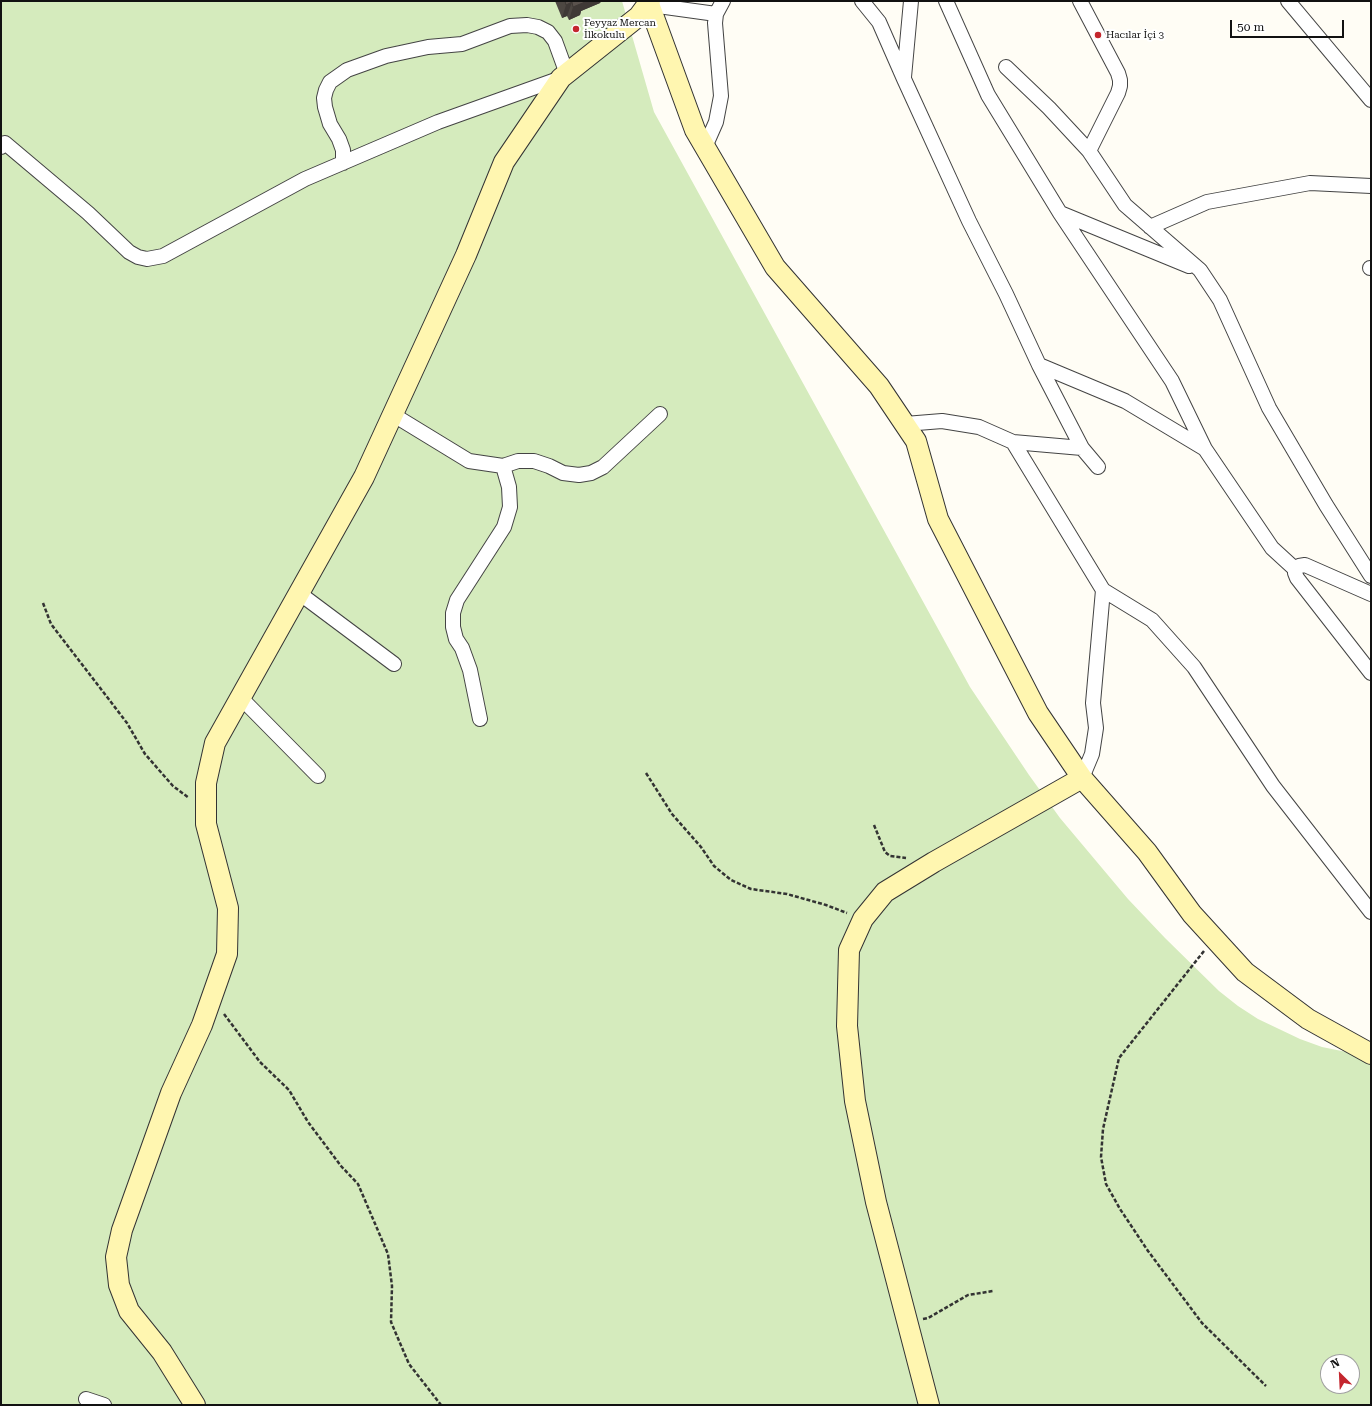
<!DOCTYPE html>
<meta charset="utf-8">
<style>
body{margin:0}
#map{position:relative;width:1372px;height:1406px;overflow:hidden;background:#fffdf5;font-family:"Roboto Serif",serif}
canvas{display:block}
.frame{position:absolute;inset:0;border:2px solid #111;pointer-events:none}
.north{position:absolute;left:1320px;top:1354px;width:40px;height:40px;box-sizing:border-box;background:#fff;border:1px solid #a0a0a0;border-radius:50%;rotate:336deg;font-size:11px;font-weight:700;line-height:16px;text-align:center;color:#111}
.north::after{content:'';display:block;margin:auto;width:14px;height:18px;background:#c4262e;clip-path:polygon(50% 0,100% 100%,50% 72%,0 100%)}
.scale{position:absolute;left:1230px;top:20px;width:114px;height:18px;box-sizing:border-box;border:2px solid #111;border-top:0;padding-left:5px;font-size:12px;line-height:14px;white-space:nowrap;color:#111;-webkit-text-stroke:3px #fff;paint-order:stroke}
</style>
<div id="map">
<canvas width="1372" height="1406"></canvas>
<div class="frame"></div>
<div class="north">N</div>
<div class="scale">50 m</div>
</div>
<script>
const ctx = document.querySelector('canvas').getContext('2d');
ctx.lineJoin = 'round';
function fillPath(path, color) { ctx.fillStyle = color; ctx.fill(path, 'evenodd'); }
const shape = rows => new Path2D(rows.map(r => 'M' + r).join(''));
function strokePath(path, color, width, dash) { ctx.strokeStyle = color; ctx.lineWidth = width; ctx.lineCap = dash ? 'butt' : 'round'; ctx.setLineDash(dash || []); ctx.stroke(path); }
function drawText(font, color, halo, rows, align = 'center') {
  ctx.font = font + ' "Roboto Serif",serif'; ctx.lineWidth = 4; ctx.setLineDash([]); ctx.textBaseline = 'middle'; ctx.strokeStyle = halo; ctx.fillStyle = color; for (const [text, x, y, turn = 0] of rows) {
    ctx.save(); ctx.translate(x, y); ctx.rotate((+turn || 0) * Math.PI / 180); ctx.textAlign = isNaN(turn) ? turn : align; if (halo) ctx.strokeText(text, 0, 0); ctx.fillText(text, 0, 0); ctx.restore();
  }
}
const green = shape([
 [1,1,622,1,654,112,970,687,1029,775,1060,818,1128,899,1165,938,1219,991,1238,1006,1258,1019,1300,1039,1322,1047,1371,1057,1371,1405,1,1405],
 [1328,1362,1352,1362,1352,1386,1328,1386]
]);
const path = shape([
 [43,603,51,624,127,723,145,754,173,786,189,798],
 [646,773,672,814,701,847,714,866,731,880,751,889,787,894,826,905,847,913],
 [874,825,885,852,890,856,906,858],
 [1204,951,1119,1058,1103,1129,1101,1157,1106,1184,1120,1209,1148,1251,1202,1323,1266,1386],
 [224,1014,260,1062,289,1090,308,1122,341,1166,358,1184,388,1254,392,1286,391,1322,409,1364,441,1405],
 [923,1319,928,1318,968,1295,993,1291]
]);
const street = shape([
 [862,1,879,22,904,79,969,221,1006,294,1039,365,1082,448,1098,467],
 [946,1,988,95,1060,213,1172,381,1205,449,1272,548,1296,570],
 [1080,1,1118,73,1120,80,1120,86,1118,93,1089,151],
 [1288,1,1371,100],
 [651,5,716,14],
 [1006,67,1049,108,1089,151,1125,205,1200,270,1220,300,1269,408,1326,505,1371,576],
 [904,77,911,1],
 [1,147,5,143,88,213,129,252,138,257,147,259,163,256,305,179,438,122,561,78],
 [705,147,716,122,721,96,715,23,716,14,723,1],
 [343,163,343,150,339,139,330,124,325,107,324,98,326,90,330,82,347,70,386,56,428,47,462,44,510,26,527,25,538,27,548,32,555,41,567,74],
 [1060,213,1189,266],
 [1150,227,1207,202,1310,183,1371,186],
 [1370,268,1371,268],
 [1039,365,1125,401,1205,449],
 [392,414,469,461,503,466,509,487,510,507,504,527,457,600,453,613,453,627,456,639,462,648,470,670,480,719],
 [905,424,942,421,979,427,1013,442,1103,590,1152,620,1194,667,1273,786,1371,912],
 [1013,442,1082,448],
 [503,466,518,461,534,461,549,466,563,473,579,475,591,473,603,467,660,414],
 [299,593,394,664],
 [1371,594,1305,565,1299,566,1296,570,1295,573,1297,578,1371,673],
 [241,698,318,776],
 [1082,778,1092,754,1096,728,1093,703,1103,590],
 [86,1399,104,1405]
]);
const secondary = shape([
 [649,4,695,130,775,267,879,386,916,441,938,519,1038,713,1082,778,1147,852,1192,914,1245,972,1308,1019,1371,1054],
 [195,1405,162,1352,129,1311,119,1285,116,1257,122,1230,171,1093,202,1025,227,954,228,908,206,824,206,783,215,743,364,477,466,255,504,162,561,78,639,16,650,1],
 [929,1405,876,1202,855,1101,847,1026,849,950,863,919,885,892,934,862,1082,778]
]);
const wall = shape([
 [555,1,601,1,600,3,581,11,580,15,569,20,567,16,562,18]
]);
const shadedWall = shape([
 [582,1,601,1,600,3,581,11,580,15,569,20,573,7],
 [572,2,567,16,562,18,566,5]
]);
const building = shape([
 [565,1,584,1,585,2,573,7,572,2,566,5,565,1]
]);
const markers = [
 [576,29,4,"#c4262e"],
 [1098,35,4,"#c4262e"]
];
const poiNames = [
 ["Feyyaz Mercan",584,23],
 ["İlkokulu",584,35],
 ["Hacılar İçi 3",1106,35]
];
fillPath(green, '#d5ebbd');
strokePath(street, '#444', 16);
strokePath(secondary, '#333', 22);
strokePath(path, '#333', 2.5, [4, 2]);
strokePath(street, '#fff', 14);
strokePath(secondary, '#fff6b0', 20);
fillPath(wall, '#4d4742');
fillPath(shadedWall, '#3f3936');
fillPath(building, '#5a524d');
strokePath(building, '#3f3936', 1);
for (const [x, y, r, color] of markers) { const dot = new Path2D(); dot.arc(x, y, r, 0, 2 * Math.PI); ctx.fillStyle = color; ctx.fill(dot); strokePath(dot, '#fff', 1.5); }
drawText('10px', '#111', '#fff', poiNames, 'left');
</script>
